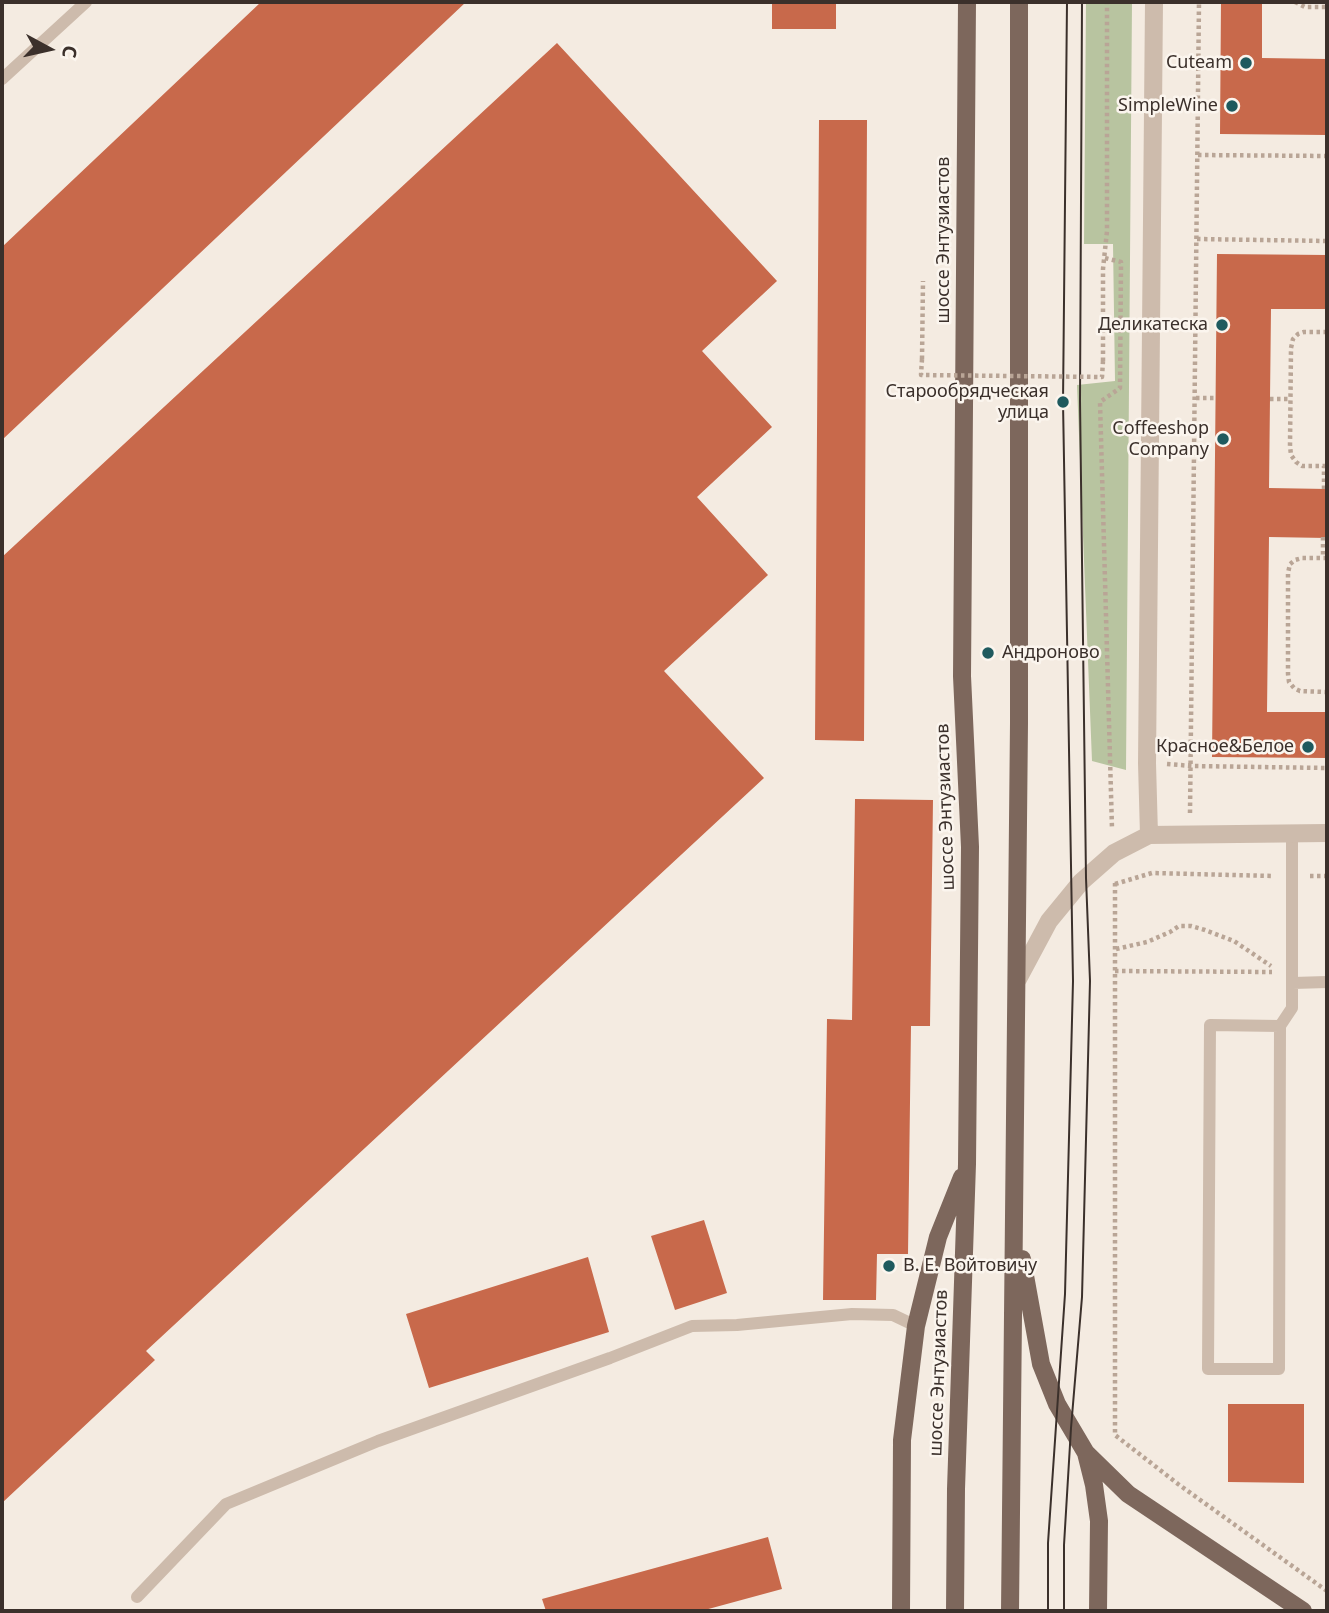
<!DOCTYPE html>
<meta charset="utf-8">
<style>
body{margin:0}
#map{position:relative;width:1329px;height:1613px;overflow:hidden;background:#f4ebe1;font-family:"Noto Sans",sans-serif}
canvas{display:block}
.frame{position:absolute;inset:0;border:4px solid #3b302b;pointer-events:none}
.north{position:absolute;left:14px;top:14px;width:70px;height:70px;-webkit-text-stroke:5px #fbf5ee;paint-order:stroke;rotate:98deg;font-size:19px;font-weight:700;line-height:28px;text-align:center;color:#3b302b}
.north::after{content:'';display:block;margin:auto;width:24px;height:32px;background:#3b302b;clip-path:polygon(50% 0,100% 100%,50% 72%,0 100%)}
</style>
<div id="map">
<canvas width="1329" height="1613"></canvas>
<div class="frame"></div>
<div class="north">С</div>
</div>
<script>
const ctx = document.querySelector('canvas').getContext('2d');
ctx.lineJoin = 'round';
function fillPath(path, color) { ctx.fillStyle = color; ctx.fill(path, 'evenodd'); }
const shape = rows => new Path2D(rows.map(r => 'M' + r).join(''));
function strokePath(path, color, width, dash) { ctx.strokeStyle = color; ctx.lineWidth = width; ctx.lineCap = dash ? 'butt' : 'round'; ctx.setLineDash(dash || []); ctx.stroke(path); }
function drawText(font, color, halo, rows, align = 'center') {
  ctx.font = font + ' "Noto Sans",sans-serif'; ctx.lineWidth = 5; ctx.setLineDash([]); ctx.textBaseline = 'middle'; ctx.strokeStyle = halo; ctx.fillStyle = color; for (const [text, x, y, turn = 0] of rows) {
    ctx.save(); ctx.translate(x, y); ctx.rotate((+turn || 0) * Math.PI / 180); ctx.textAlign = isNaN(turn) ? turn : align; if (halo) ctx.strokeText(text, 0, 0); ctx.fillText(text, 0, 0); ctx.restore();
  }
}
const green = shape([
 [1086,2,1132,2,1126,770,1092,761,1077,385,1115,381,1113,244,1084,244]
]);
const building = shape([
 [261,2,466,2,2,440,2,247],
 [772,2,836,2,836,29,772,29],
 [1221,2,1262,2,1262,58,1327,59,1327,135,1220,134],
 [557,43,777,281,702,351,772,427,697,497,768,575,664,671,764,778,146,1351,155,1360,2,1503,2,557],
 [819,120,867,120,864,741,815,740],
 [1217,254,1327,255,1327,309,1271,309,1269,488,1327,489,1327,538,1269,537,1267,712,1327,712,1327,758,1212,757],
 [855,799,933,800,930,1026,911,1026,908,1254,877,1254,876,1300,823,1300,827,1019,852,1020],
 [704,1220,727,1293,675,1310,651,1236],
 [588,1257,609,1332,429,1388,406,1314],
 [1228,1404,1304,1404,1304,1483,1228,1482],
 [768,1537,782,1589,701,1611,546,1611,542,1599]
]);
const path = shape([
 [1295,2,1305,7,1327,7],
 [1198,155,1327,156],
 [1197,239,1327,241],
 [1105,258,1121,262,1120,388,1100,402,1112,829],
 [1327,332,1304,332,1298,334,1293,339,1291,348,1290,446,1291,455,1296,462,1302,466,1327,466],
 [922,359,923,281],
 [1103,361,1103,269,1107,231,1107,2],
 [1196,398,1216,398],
 [1270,399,1290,399],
 [1324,489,1324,466],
 [1323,537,1323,558],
 [1327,558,1302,558,1295,560,1290,564,1288,573,1288,674,1289,682,1294,688,1300,691,1327,692],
 [1167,764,1192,766,1327,768],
 [1190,813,1199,2],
 [1310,876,1327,876],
 [1115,883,1115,1435,1178,1484,1327,1591],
 [1115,884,1152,873,1273,876],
 [1116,949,1147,942,1170,932,1179,926,1191,926,1205,930,1234,941,1271,966],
 [1115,971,1272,972]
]);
const lane = shape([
 [2,79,86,2],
 [1293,983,1327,982],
 [1280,1026,1210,1025,1208,1369,1279,1369,1280,1026,1292,1008,1292,833],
 [137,1597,226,1504,378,1441,610,1358,692,1326,737,1325,852,1314,893,1315,916,1326]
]);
const street = shape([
 [1149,835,1147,763,1154,2],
 [1018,979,1049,921,1081,882,1114,853,1149,835,1327,833]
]);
const primary = shape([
 [1022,1259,1041,1364,1057,1404,1086,1453,1128,1494,1303,1611],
 [1086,1453,1094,1485,1099,1521,1098,1611],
 [901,1611,902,1440,916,1326,938,1237,962,1177],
 [955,1611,956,1489,967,1164,970,847,962,676,967,2],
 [1010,1611,1019,723,1019,2]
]);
const tram = shape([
 [1048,1611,1048,1543,1065,1294,1073,981,1063,402,1067,2],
 [1064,1611,1064,1545,1071,1428,1082,1297,1090,981,1086,878,1080,401,1082,2]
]);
const pathBridge = shape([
 [922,359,921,375,1102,377,1103,361]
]);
const markers = [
 [1246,63,7,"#1f5a5e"],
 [1232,106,7,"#1f5a5e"],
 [1222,325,7,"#1f5a5e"],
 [1063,402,7,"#1f5a5e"],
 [1223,439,7,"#1f5a5e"],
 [988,653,7,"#1f5a5e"],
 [1308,747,7,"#1f5a5e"],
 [889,1266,7,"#1f5a5e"]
];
const poiNames = [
 ["Cuteam",1232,63],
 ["SimpleWine",1218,106],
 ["Деликатеска",1208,325],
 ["Старообрядческая",1049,392],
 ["улица",1049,413],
 ["Coffeeshop",1209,429],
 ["Company",1209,450],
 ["Андроново",1002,653,"left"],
 ["Красное&Белое",1294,747],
 ["В. Е. Войтовичу",903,1266,"left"]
];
const streetNames = [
 ["шоссе Энтузиастов",944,240,-90],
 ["шоссе Энтузиастов",946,807,-92],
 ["шоссе Энтузиастов",939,1373,-88]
];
fillPath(green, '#b8c4a0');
fillPath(building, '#c8694b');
strokePath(path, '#b9a596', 4.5, [3.5, 3.5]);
strokePath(lane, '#cdbbac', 12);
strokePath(street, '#cdbbac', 18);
strokePath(primary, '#7d675c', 18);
strokePath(tram, '#3b302b', 2);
strokePath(pathBridge, '#b9a596', 4.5, [3.5, 3.5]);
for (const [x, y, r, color] of markers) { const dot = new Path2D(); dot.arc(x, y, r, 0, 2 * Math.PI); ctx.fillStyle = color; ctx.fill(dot); strokePath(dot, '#fbf5ee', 2.5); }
drawText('18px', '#3b302b', '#fbf5ee', poiNames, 'right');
drawText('18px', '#3b302b', '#fbf5ee', streetNames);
</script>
